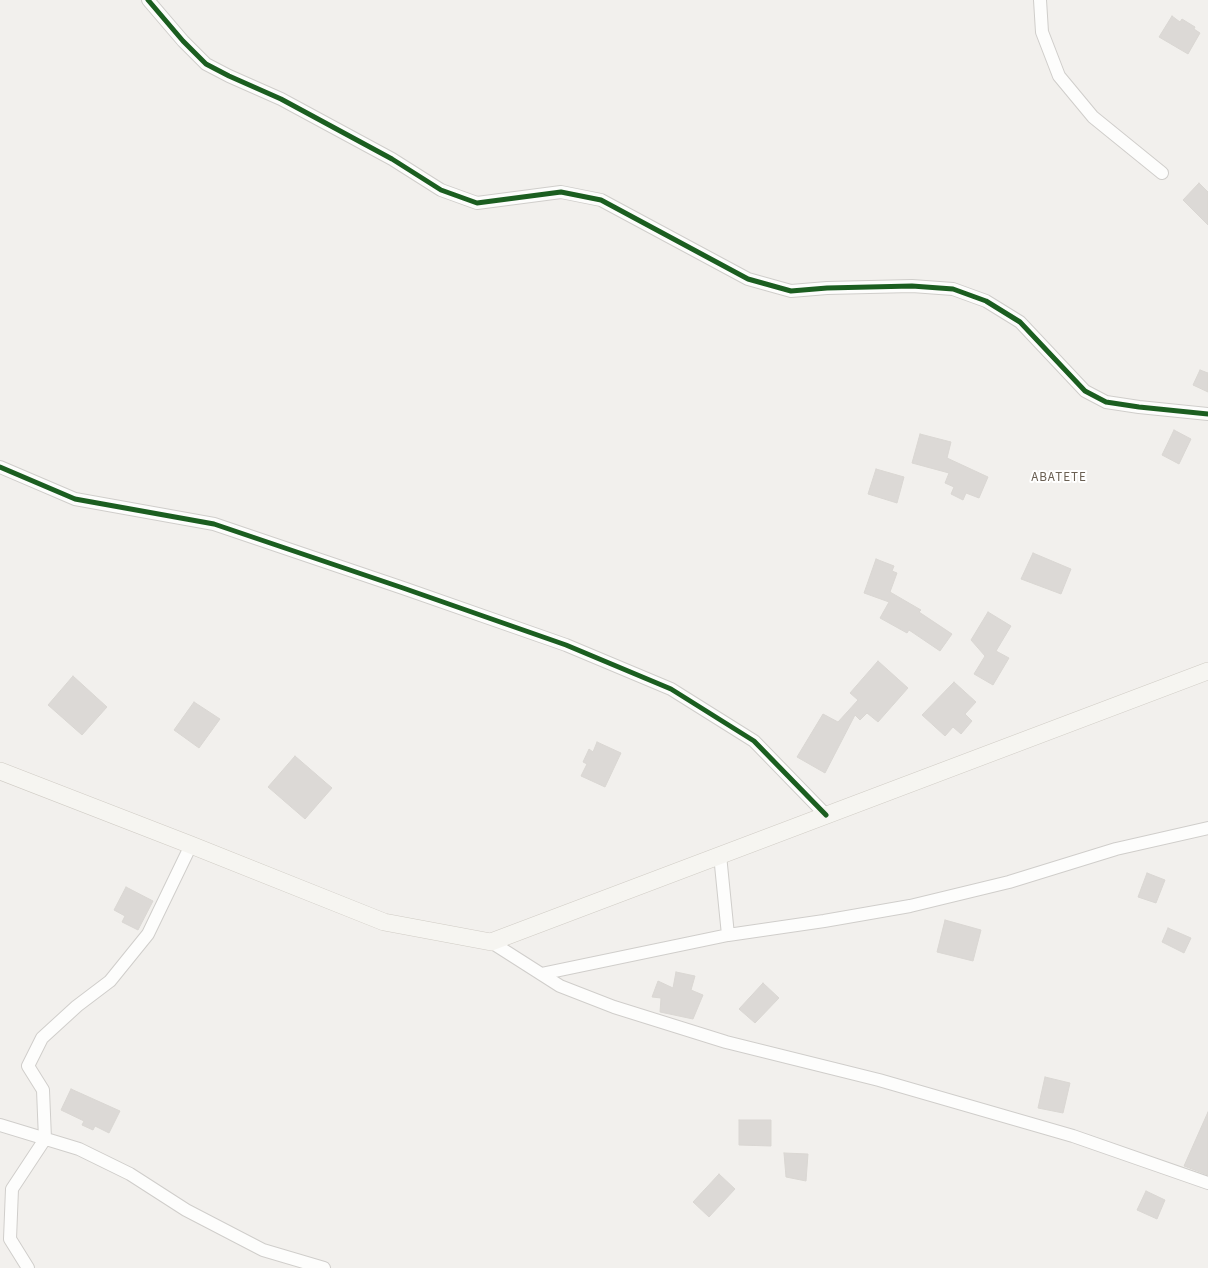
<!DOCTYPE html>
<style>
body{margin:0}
canvas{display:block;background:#f2f0ed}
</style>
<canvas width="1208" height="1268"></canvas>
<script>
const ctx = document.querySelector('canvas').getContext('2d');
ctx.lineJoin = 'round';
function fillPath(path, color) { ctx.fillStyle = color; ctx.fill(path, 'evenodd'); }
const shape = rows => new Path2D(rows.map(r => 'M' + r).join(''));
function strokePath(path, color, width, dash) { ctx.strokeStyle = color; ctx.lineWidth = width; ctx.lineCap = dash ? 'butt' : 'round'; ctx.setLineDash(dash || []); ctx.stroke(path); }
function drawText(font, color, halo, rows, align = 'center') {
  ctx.font = font + ' "Source Sans 3",sans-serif'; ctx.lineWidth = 4; ctx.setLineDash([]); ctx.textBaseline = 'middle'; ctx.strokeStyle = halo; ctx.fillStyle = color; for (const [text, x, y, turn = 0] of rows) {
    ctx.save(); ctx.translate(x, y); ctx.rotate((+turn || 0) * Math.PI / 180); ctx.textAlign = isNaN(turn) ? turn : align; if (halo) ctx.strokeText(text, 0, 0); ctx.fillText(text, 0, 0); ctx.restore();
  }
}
const building = shape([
 [1172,16,1180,22,1182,19,1195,27,1194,29,1200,33,1188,54,1159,37,1172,16],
 [1199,183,1208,192,1208,225,1183,200,1199,183],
 [1200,370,1208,373,1208,392,1193,385,1200,370],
 [1174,430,1191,439,1179,464,1162,455,1174,430],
 [920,434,951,442,947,458,988,477,979,498,966,493,963,500,951,494,954,487,945,483,949,473,912,463,920,434],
 [876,469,904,477,897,503,868,494,876,469],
 [1033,553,1071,569,1061,594,1021,579,1033,553],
 [876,559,894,566,892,571,897,573,890,592,921,610,919,612,952,634,940,651,909,630,907,633,880,618,889,602,864,593,876,559],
 [988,612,1011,626,996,651,1009,658,993,685,974,674,985,656,971,640,988,612],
 [878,661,908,688,878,722,867,713,860,720,855,715,825,773,797,757,823,714,838,722,858,700,850,693,878,661],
 [73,676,107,707,82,735,48,705,73,676],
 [954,682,976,702,965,714,972,721,961,734,953,727,945,736,922,715,954,682],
 [194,702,220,719,199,748,174,730,194,702],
 [597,742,621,753,605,787,581,776,587,764,583,762,589,749,593,752,597,742],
 [295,756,332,788,305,819,268,787,295,756],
 [1147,873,1165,880,1156,903,1138,897,1147,873],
 [126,887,153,901,138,930,122,922,125,916,114,910,126,887],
 [945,920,981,930,973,961,937,952,945,920],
 [1168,928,1191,938,1184,953,1162,942,1168,928],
 [676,972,695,976,691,990,703,995,693,1019,660,1012,661,998,652,997,658,981,673,988,676,972],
 [763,983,779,998,755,1023,739,1009,763,983],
 [1045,1077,1070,1083,1063,1113,1038,1108,1045,1077],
 [71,1089,120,1111,109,1133,95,1126,93,1130,82,1125,84,1121,61,1110,71,1089],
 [1208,1112,1208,1175,1184,1166,1208,1112],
 [739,1120,771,1120,771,1146,739,1145,739,1120],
 [784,1153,808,1154,806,1181,786,1177,784,1153],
 [719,1174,735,1189,709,1217,693,1202,719,1174],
 [1146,1191,1165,1200,1157,1219,1137,1210,1146,1191]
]);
const minor = shape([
 [148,0,183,41,206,64,229,76,281,99,392,159,441,190,477,203,561,192,601,200,748,279,791,291,827,288,912,286,953,289,986,301,1020,322,1085,391,1106,402,1139,407,1208,414],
 [1040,0,1042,32,1059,76,1093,117,1162,173],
 [0,467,75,499,214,524,403,588,566,645,671,689,754,741,826,815],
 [720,855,728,935],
 [491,942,560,986,614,1007,726,1042,879,1080,1073,1136,1208,1183],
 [541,974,728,935,824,921,910,906,1009,882,1116,849,1208,828],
 [0,1125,79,1149,130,1174,186,1210,263,1250,324,1268],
 [28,1268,10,1239,12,1189,45,1139,43,1090,28,1066,42,1038,77,1006,110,981,148,934,191,845]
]);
const secondary = shape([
 [0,771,191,845,384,922,491,942,1208,671]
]);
const cycleway = shape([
 [148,0,183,41,206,64,229,76,281,99,392,159,441,190,477,203,561,192,601,200,748,279,791,291,827,288,912,286,953,289,986,301,1020,322,1085,391,1106,402,1139,407,1208,414],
 [0,467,75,499,214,524,403,588,566,645,671,689,754,741,826,815]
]);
const quarterNames = [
 ["ABATETE",1059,478]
];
fillPath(building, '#dcd9d6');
strokePath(building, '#dad7d3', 1);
strokePath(minor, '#d0cecb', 14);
strokePath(secondary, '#d0ccc5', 18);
strokePath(minor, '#fdfdfc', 12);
strokePath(secondary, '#f6f5f1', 17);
strokePath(cycleway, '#1b5e20', 5);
ctx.letterSpacing = '1px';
drawText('13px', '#6a5f52', '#fff', quarterNames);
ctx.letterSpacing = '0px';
</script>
